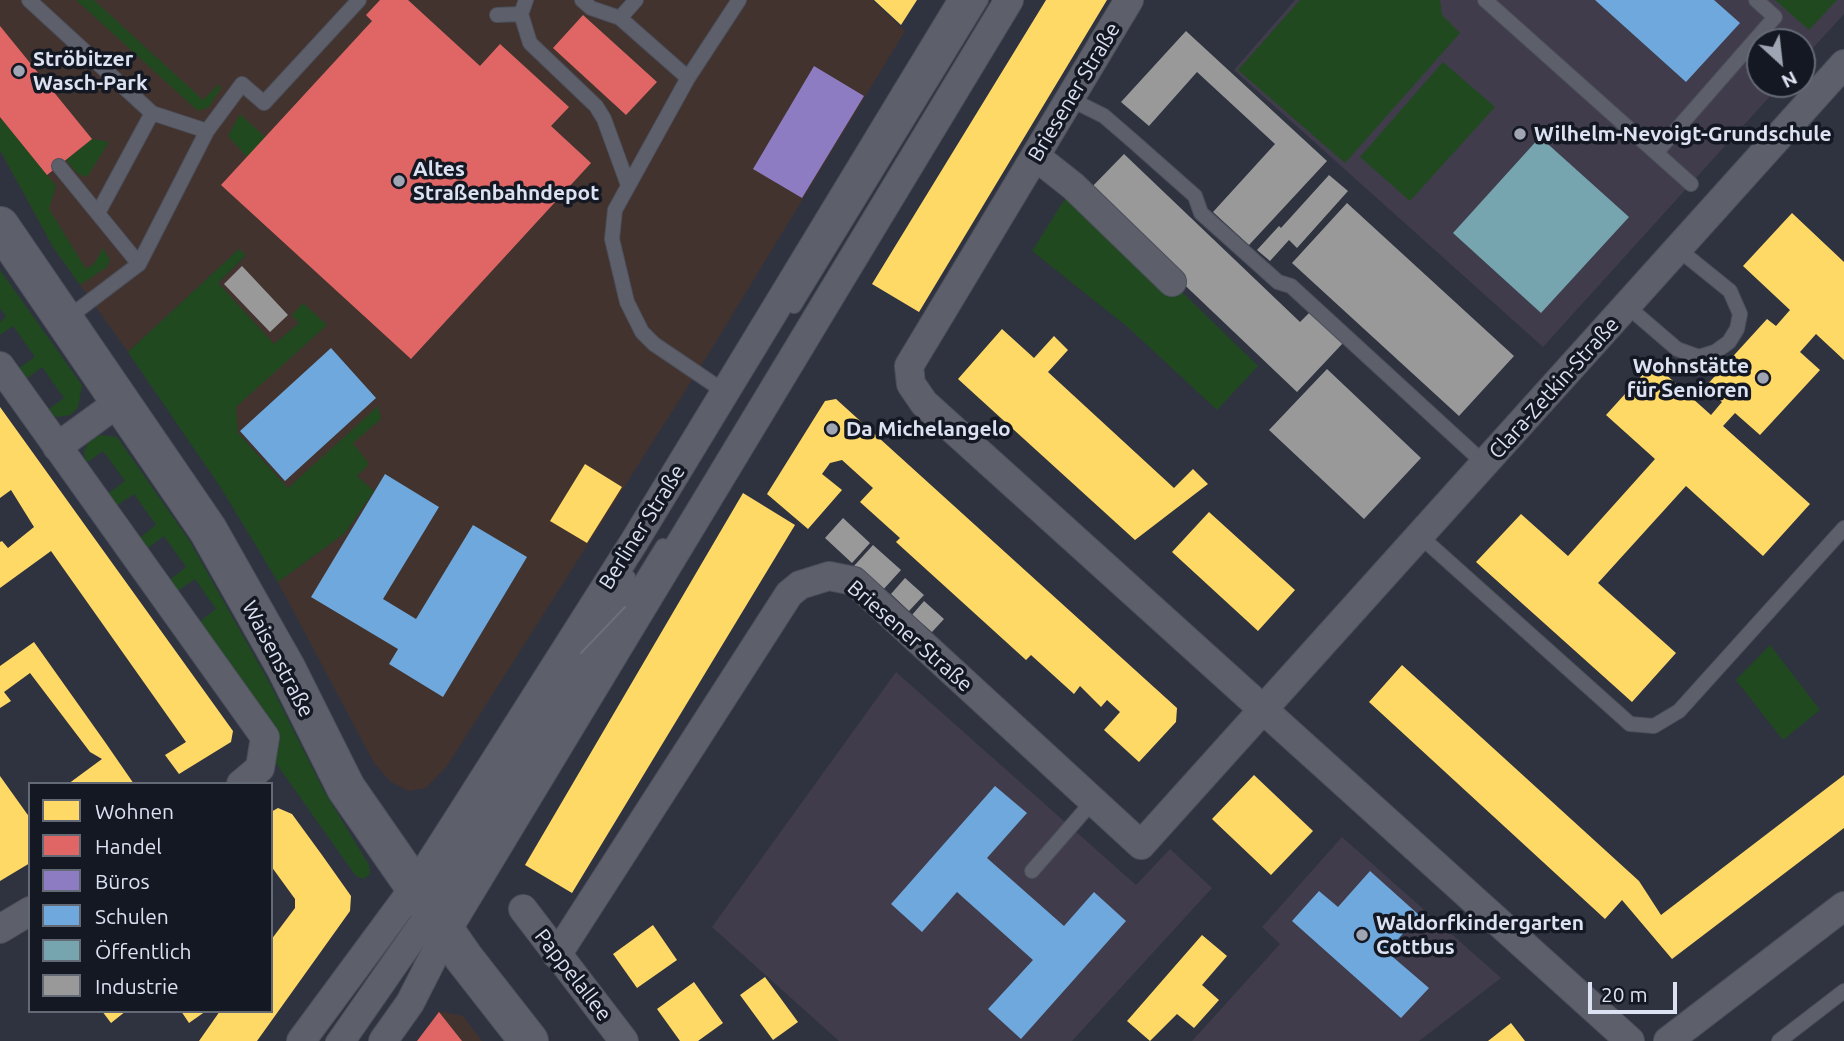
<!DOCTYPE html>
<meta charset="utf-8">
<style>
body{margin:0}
#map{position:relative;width:1844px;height:1041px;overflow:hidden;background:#2f3340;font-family:Ubuntu,sans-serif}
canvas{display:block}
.legend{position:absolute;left:28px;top:782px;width:245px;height:231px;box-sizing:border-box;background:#141823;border:2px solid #646976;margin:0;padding:9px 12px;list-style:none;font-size:21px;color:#dde2f3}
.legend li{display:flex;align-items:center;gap:14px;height:35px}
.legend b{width:35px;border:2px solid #646976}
.north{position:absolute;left:1746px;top:28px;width:70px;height:70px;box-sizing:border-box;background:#141823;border:2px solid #646976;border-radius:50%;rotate:153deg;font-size:19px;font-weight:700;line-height:28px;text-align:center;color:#dde2f3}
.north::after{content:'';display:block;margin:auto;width:24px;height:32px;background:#a0a5b4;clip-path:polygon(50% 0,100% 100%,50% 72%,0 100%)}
.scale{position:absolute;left:1588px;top:982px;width:89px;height:32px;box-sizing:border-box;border:4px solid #dde2f3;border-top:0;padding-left:9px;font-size:21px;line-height:24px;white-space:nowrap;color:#dde2f3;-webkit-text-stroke:5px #141823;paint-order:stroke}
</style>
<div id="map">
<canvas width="1844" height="1041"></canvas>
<ul class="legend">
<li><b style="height:19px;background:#ffd966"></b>Wohnen</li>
<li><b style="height:19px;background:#e06666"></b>Handel</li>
<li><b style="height:19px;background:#8e7cc3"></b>Büros</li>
<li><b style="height:19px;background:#6fa8dc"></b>Schulen</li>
<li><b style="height:19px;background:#76a5af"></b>Öffentlich</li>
<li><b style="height:19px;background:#999"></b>Industrie</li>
</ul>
<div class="north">N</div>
<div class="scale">20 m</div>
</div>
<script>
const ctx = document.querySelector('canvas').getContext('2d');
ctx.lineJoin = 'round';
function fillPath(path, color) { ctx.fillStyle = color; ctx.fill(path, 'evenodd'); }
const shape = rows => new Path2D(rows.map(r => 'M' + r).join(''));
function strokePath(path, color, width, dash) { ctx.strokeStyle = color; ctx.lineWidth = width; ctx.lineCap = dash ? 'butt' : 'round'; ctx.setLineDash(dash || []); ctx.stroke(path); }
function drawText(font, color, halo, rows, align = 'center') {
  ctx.font = font + ' Ubuntu,sans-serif'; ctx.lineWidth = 7; ctx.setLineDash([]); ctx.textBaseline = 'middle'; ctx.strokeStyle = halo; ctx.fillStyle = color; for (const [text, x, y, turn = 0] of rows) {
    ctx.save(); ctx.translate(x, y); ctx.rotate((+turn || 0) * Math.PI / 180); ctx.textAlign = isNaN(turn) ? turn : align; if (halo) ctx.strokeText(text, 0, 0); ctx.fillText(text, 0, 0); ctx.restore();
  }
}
const commercial = shape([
 [0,0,872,0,905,31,706,358,447,766,426,788,408,791,391,782,374,763,278,582,345,533,373,492,357,475,352,443,381,419,378,407,288,488,238,433,235,407,327,325,299,323,274,344,218,283,246,256,239,249,128,352,53,247,0,150],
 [439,1011,463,1016,482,1041,418,1041]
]);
const education = shape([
 [1295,0,1844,0,1844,14,1802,60,1802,42,1760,42,1760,84,1781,84,1543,347,1234,70],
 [896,672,1136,885,1170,849,1212,888,1072,1041,839,1041,712,927],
 [1342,837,1501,978,1419,1041,1192,1041,1280,944,1262,927]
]);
const green = shape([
 [76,0,94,0,203,100,219,84,221,88,209,107,198,111],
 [1300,0,1440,0,1442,15,1460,33,1345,163,1238,70],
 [1775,0,1837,0,1809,30],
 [1443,62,1495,107,1410,201,1360,157],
 [240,114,265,137,247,157,228,136],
 [0,117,56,186,49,209,86,269,94,264,103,248,110,260,107,267,80,285,53,247,0,150],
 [92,139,109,142,87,177,78,174,66,160],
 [1073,186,1258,366,1217,410,1130,329,1032,251],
 [239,249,246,255,218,283,274,344,299,323,292,315,303,303,327,325,236,407,238,433,288,488,378,406,381,419,353,443,369,464,357,476,374,491,345,533,278,582,221,488,128,352],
 [0,270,82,385,78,408,70,415,57,417,45,412,64,398,42,367,22,382,15,371,35,357,13,326,0,335,0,322,6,317,0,308],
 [99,435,117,437,189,540,270,684,324,791,369,865,370,874,364,879,356,876,273,759,198,623,216,609,195,579,176,592,168,581,186,567,164,536,145,550,138,539,156,525,134,494,115,507,106,495,125,481,103,451,86,463,84,452,88,443],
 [1770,645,1820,710,1783,740,1736,680]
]);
const homes = shape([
 [874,0,917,0,901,25],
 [1046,0,1107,0,919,312,872,284],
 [1792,213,1844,262,1844,360,1816,334,1800,352,1820,370,1760,435,1735,413,1723,426,1810,504,1763,556,1686,486,1598,583,1676,653,1632,702,1476,562,1521,514,1568,556,1655,459,1606,415,1653,363,1711,415,1722,402,1705,387,1767,319,1776,326,1790,310,1743,266],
 [1002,329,1034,358,1054,336,1068,350,1048,372,1174,488,1193,469,1208,484,1135,540,958,379],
 [836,399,1177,708,1176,722,1139,762,1104,730,1120,712,1107,700,1101,707,1080,686,1074,694,1031,655,1026,660,939,581,896,542,900,538,860,502,873,488,842,460,830,463,822,474,842,490,808,529,767,494,825,401],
 [0,407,233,731,231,742,179,774,165,755,186,742,51,551,0,588,0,542,2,541,8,548,34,527,11,490,0,498],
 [585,464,622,487,587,543,550,521],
 [743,493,795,525,572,893,525,865],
 [1209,512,1295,590,1258,631,1172,552],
 [34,642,105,742,134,784,68,784,102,759,90,752,30,673,4,692,11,701,0,708,0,666],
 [1402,665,1639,881,1661,915,1844,775,1844,828,1672,959,1622,900,1605,919,1369,702],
 [1254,775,1313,831,1271,875,1212,819],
 [0,776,30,818,30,863,0,881],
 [278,808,292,814,322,855,351,896,350,911,257,1041,199,1041,220,1011,271,1011,271,940,295,908,295,899,271,866,271,812],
 [653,925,677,960,637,988,613,954],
 [1202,935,1227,956,1202,985,1219,1000,1194,1028,1177,1014,1150,1041,1127,1021],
 [765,977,798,1022,773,1040,740,995],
 [694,982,723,1023,698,1041,680,1041,657,1009],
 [102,1011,126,1011,111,1023],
 [181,1011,206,1011,189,1023],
 [1511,1023,1525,1041,1488,1041]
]);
const shops = shape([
 [380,0,408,0,480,66,500,44,569,107,551,126,591,163,411,359,221,185,372,21,366,15],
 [583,15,657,82,626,115,553,48],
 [0,26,92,139,47,175,0,117],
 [439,1012,462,1041,417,1041]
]);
const offices = shape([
 [814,66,864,96,802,198,753,169]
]);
const schools = shape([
 [1595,0,1714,0,1740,23,1686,82],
 [331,348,376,398,285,481,240,431],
 [385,474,439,507,383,599,416,619,473,525,527,557,443,697,389,664,398,649,311,597],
 [995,786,1027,813,987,858,1064,926,1094,892,1126,921,1021,1039,988,1009,1033,960,957,892,922,932,891,904],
 [1370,871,1419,915,1387,952,1429,988,1401,1018,1292,921,1319,891,1338,907]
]);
const public = shape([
 [1540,137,1629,217,1541,313,1453,233]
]);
const industry = shape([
 [1186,31,1327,161,1249,245,1213,212,1275,144,1197,72,1149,126,1121,102],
 [1124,154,1300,322,1310,312,1343,343,1297,392,1087,192],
 [1329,175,1348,191,1297,248,1289,240,1270,261,1257,250,1279,226,1281,228],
 [1347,203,1514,356,1459,416,1292,263],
 [242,266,288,315,270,332,224,284],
 [1327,369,1421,458,1364,519,1269,430],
 [843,518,870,543,852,563,825,538],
 [873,545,901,570,882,591,854,566],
 [905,578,924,595,909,611,891,594],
 [924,601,944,619,932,632,912,615]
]);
const lane = shape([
 [29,0,152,113,207,131],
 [526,0,521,14,530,43,596,106,604,119,628,185],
 [582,0,591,8,620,18,688,78,615,210,612,239,627,302,642,332,654,344,725,392],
 [1485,0,1691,184],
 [497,15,521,14],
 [620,18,636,0],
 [688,78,739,0],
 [1070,99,1104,116,1134,142,1195,196,1201,213,1278,282,1291,286,1485,464],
 [1656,153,1775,17,1756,0],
 [59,166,139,264],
 [98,213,152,113],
 [794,306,981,0],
 [1627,306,1677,349,1699,357,1715,352,1729,342,1737,329,1740,314,1730,291,1678,249],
 [65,320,139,264,207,131,242,84,264,103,359,0],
 [1420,536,1630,724,1654,726,1679,711,1844,528],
 [1032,871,1093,801],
 [333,1041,427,906,628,577],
 [349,1041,435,917,663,546],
 [1779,1041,1844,991]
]);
const street = shape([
 [1129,0,909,366,911,384,924,403,1630,1041],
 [1035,156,1073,186,1172,282],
 [0,366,265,737,260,768,241,784],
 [57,447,119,402],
 [523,909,624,1041],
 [0,929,30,911],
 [557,955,789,594,800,585,829,576,854,581,1141,845,1844,64],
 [301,1041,414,888,455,824,634,542,963,0],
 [383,1041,410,1003,446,932,1009,0],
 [1668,1041,1844,906]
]);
const secondary = shape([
 [0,226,208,530,286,668,346,788,464,958,529,1041]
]);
const tram = shape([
 [581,653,625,607]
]);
const markers = [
 [19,71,7,"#a0a5b4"],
 [1520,134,7,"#a0a5b4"],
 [399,181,7,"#a0a5b4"],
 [1763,378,7,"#a0a5b4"],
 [832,429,7,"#a0a5b4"],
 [1362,935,7,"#a0a5b4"]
];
const poiNames = [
 ["Ströbitzer",33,59],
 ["Wasch-Park",33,83],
 ["Wilhelm-Nevoigt-Grundschule",1534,134],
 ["Altes",413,169],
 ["Straßenbahndepot",413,193],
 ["Wohnstätte",1749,366,"right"],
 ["für Senioren",1749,390,"right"],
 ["Da Michelangelo",846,429],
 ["Waldorfkindergarten",1376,923],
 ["Cottbus",1376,947]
];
const streetNames = [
 ["Briesener Straße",1074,92,-59],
 ["Clara-Zetkin-Straße",1554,388,-48],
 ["Berliner Straße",642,527,-58],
 ["Briesener Straße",910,636,41],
 ["Waisenstraße",278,659,62],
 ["Pappelallee",573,975,52]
];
fillPath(commercial, '#42332e');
fillPath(education, '#403c4b');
fillPath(green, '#21491f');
fillPath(homes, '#ffd966');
fillPath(shops, '#e06666');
fillPath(offices, '#8e7cc3');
fillPath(schools, '#6fa8dc');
fillPath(public, '#76a5af');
fillPath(industry, '#999');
strokePath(lane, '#4c4f5c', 16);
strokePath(street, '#4c4f5c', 30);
strokePath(secondary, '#4c4f5c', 40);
strokePath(lane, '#5d606a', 14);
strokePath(street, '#5d606a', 28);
strokePath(secondary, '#5d606a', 38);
strokePath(tram, '#6d7079', 2);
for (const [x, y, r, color] of markers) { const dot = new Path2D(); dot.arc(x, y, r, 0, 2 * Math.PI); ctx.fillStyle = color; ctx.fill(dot); strokePath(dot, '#141823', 2.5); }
drawText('bold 21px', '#dde2f3', '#141823', poiNames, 'left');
drawText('21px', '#dde2f3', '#141823', streetNames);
</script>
